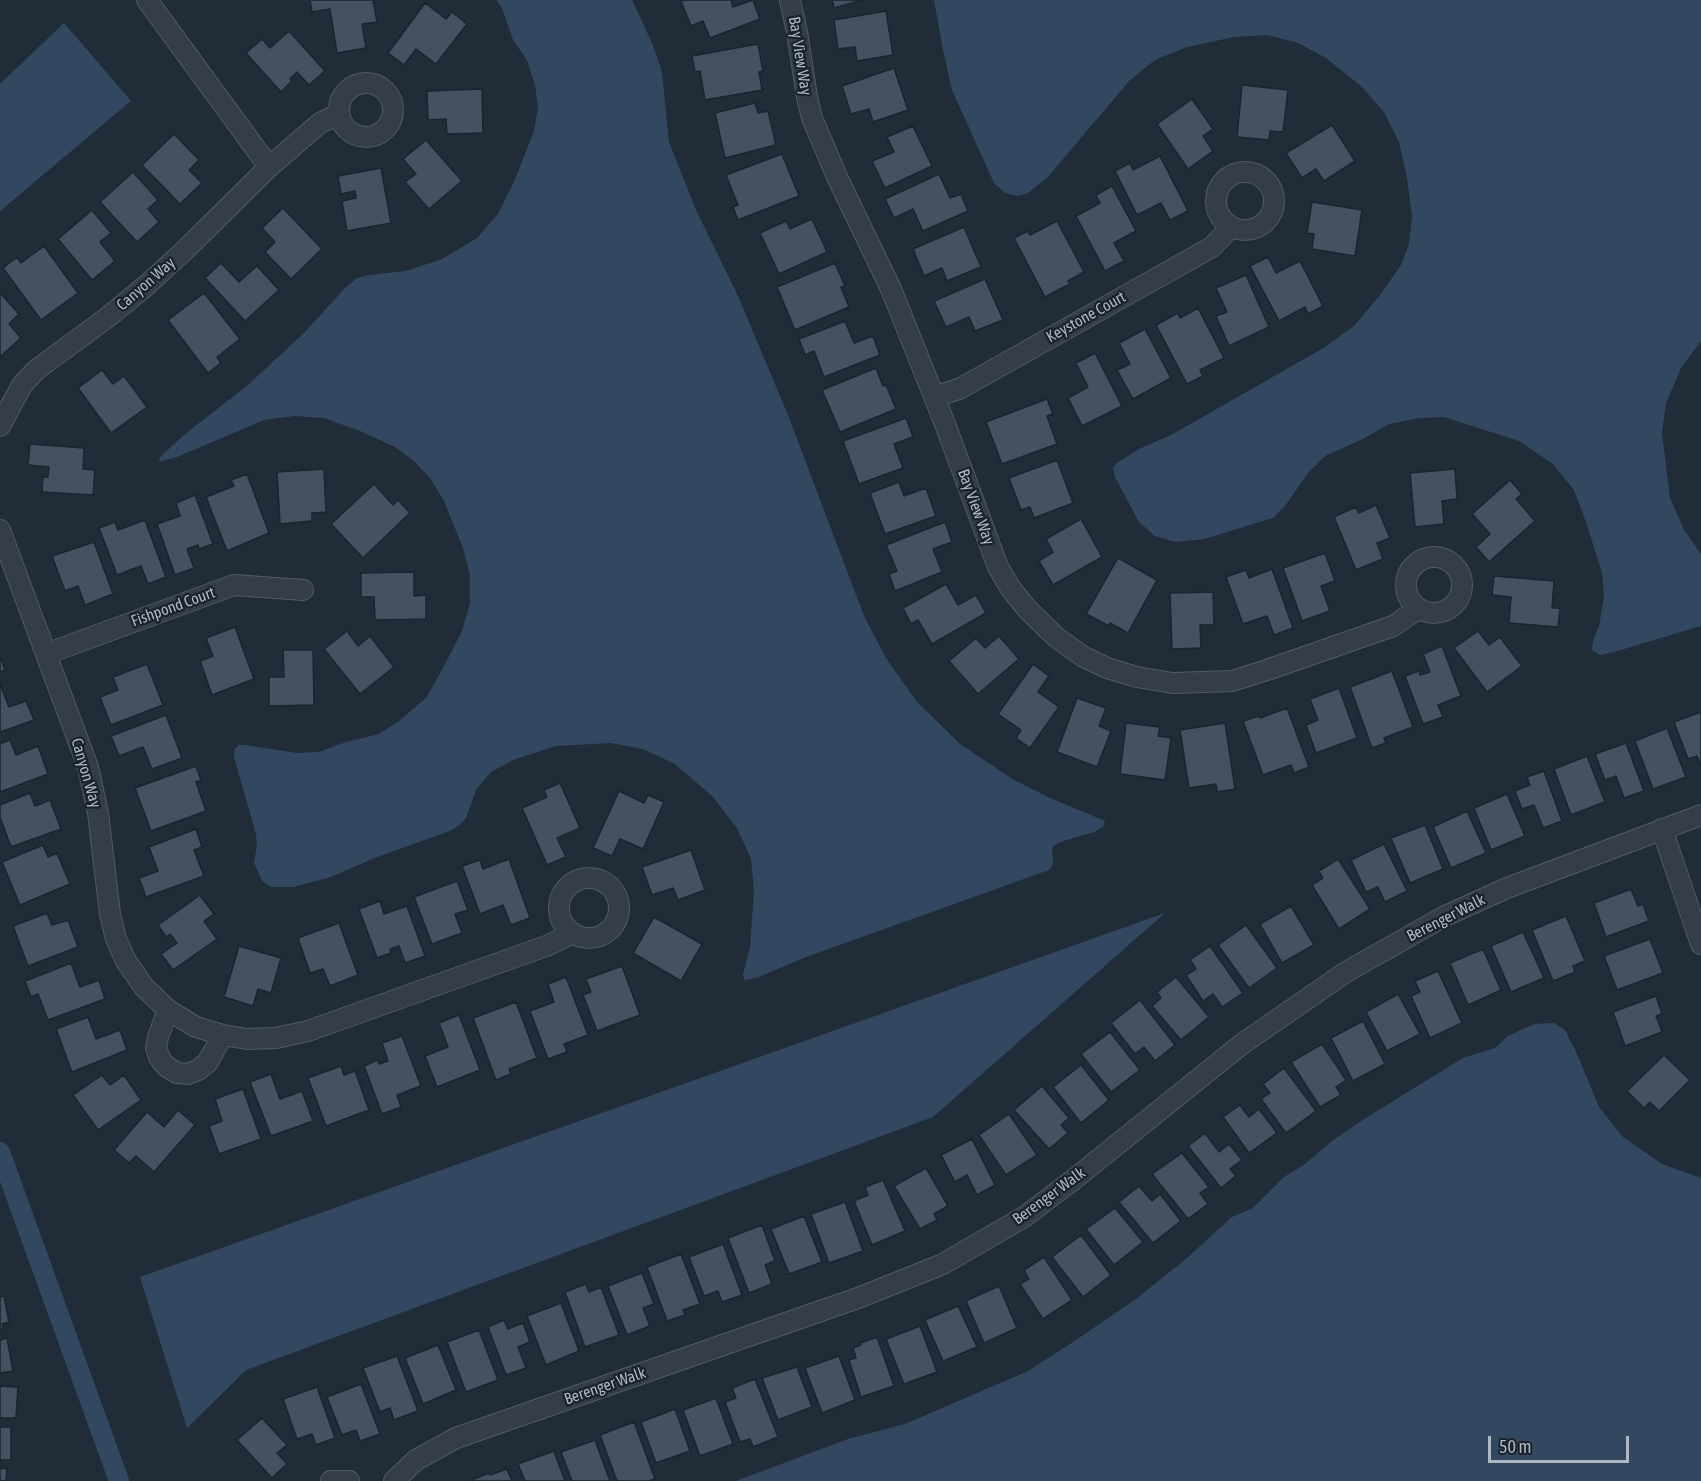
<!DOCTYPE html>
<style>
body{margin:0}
#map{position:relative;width:1701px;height:1481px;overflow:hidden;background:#202c38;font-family:"Asap Condensed",sans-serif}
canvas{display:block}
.scale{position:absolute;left:1488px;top:1436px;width:141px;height:27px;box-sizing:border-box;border:3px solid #aeb8c5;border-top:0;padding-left:8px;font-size:18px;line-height:21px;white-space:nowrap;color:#aeb8c5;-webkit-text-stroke:4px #19222d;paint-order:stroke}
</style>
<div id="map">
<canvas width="1701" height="1481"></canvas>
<div class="scale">50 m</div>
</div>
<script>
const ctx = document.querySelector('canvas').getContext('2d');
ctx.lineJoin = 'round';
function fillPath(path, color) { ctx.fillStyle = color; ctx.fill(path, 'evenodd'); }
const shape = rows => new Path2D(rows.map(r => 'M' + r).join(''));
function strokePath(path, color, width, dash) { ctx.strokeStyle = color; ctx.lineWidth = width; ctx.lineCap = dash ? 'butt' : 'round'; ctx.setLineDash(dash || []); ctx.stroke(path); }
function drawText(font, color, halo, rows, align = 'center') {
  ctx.font = font + ' "Asap Condensed",sans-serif'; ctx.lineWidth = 4.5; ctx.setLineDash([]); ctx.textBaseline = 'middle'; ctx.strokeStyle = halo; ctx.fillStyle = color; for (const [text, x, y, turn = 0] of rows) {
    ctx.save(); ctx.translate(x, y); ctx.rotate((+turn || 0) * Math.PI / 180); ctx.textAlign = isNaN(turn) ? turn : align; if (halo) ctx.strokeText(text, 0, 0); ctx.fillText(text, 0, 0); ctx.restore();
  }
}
const water = shape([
 [496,0,632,0,652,43,662,72,669,142,696,210,738,296,788,415,864,616,886,658,917,702,960,744,1014,780,1050,798,1105,821,1103,827,1094,832,1060,842,1052,847,1053,864,1049,870,806,957,756,978,744,980,743,974,750,947,754,892,751,859,737,828,713,797,675,764,643,749,611,743,556,746,513,760,491,772,476,790,466,818,461,824,452,830,372,859,331,877,293,887,271,887,262,881,254,863,257,845,256,834,234,757,235,749,239,745,245,745,297,753,319,752,346,742,379,734,399,721,426,698,443,668,462,631,470,603,470,575,463,548,444,501,430,478,413,460,395,447,360,431,324,418,294,416,264,420,177,457,159,462,160,457,185,434,248,385,304,333,345,288,357,278,369,275,406,271,442,259,477,238,498,214,514,182,534,131,538,107,535,85,527,60,513,40,502,8],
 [934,0,1701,0,1701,341,1681,368,1666,403,1662,433,1670,498,1684,530,1701,554,1701,626,1614,652,1600,655,1592,650,1593,641,1599,626,1604,596,1602,573,1587,525,1574,490,1553,464,1519,441,1444,417,1419,418,1389,424,1363,439,1325,456,1308,473,1285,506,1273,518,1204,539,1176,542,1155,536,1139,522,1115,477,1113,468,1117,463,1139,449,1171,435,1325,347,1354,326,1380,295,1401,265,1409,244,1412,216,1407,178,1399,142,1384,112,1361,86,1326,58,1298,43,1267,35,1234,37,1187,47,1155,60,1129,81,1048,177,1028,193,1018,196,1005,193,994,183,952,90,943,50],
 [64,23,131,101,0,211,0,84],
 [1165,913,933,1117,246,1370,187,1428,140,1277],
 [1554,1023,1565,1030,1577,1054,1599,1107,1623,1137,1662,1164,1701,1178,1701,1481,736,1481,848,1439,905,1424,1028,1371,1073,1342,1136,1299,1187,1258,1232,1217,1253,1208,1284,1177,1305,1164,1332,1141,1364,1119,1463,1058,1495,1048,1508,1036,1534,1024]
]);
const canal = shape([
 [0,1152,119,1481]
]);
const building = shape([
 [310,0,373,0,377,22,362,24,366,48,337,53,330,9,312,12,310,0],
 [685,0,731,0,733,7,753,0,760,19,710,38,703,21,691,26,681,1,685,0],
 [832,0,862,0,834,8,832,0],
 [425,3,446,19,452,12,467,24,436,64,416,49,404,65,388,53,425,3],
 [886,11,893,55,857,61,855,47,838,49,834,20,886,11],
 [289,31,325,71,309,85,297,72,290,79,292,81,281,92,246,53,262,39,270,48,289,31],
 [758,44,763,71,759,72,762,90,705,100,700,71,695,72,692,56,758,44],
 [894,68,908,110,873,122,869,109,851,114,842,86,894,68],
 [1242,85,1288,90,1283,132,1270,131,1269,140,1237,137,1242,85],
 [482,89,483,133,447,134,446,119,428,120,427,91,482,89],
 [1192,99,1213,129,1203,136,1213,151,1188,169,1157,124,1192,99],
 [755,103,758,113,768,111,776,145,725,158,715,113,755,103],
 [1332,125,1355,161,1324,181,1316,169,1302,178,1286,153,1332,125],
 [913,126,932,166,885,188,872,161,894,152,887,137,913,126],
 [174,134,199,160,189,170,202,183,180,204,142,165,174,134],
 [426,140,462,181,429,209,405,182,416,174,403,159,426,140],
 [782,154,799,196,738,220,733,207,738,205,726,175,782,154],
 [1160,156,1188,211,1170,220,1161,203,1137,215,1115,171,1130,163,1133,170,1160,156],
 [381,168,391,223,347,231,342,201,356,198,355,191,341,194,338,176,381,168],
 [133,172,158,200,148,209,159,222,137,242,100,202,133,172],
 [939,174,950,198,961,194,968,211,923,231,913,209,894,218,885,199,939,174],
 [1112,186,1136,231,1114,243,1124,261,1105,271,1076,216,1100,203,1096,195,1112,186],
 [1312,202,1362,210,1355,256,1312,249,1314,234,1307,233,1312,202],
 [283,208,322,249,291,279,265,252,275,242,262,228,283,208],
 [92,210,111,233,100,242,115,261,92,280,58,239,92,210],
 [812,219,827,252,779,274,760,233,786,221,790,229,812,219],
 [1057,221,1084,272,1068,281,1070,284,1045,297,1014,238,1028,231,1030,235,1057,221],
 [964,227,981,267,947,281,942,268,924,276,913,249,964,227],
 [44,246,78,293,41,320,3,268,17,257,21,263,44,246],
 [1268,257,1276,273,1300,261,1323,306,1308,314,1305,307,1279,321,1250,266,1268,257],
 [221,263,239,282,257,266,279,290,245,321,205,278,221,263],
 [835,263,845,286,841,287,849,307,795,330,777,287,835,263],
 [1246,275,1269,327,1229,346,1216,316,1227,312,1216,288,1246,275],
 [985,279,1003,320,975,331,969,317,946,327,934,301,985,279],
 [0,293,19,314,9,324,21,338,0,357,0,293],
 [204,293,240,339,217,357,221,363,208,373,168,320,204,293],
 [1198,308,1224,358,1200,370,1203,376,1187,384,1156,325,1178,313,1180,318,1198,308],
 [845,321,854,343,873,336,880,355,824,377,814,351,805,355,799,339,845,321],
 [1145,329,1171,378,1133,399,1117,370,1130,364,1119,343,1145,329],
 [1095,353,1122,406,1082,426,1068,398,1088,387,1076,363,1095,353],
 [876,368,883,386,886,385,896,409,840,432,822,390,876,368],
 [102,370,113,384,124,376,147,407,111,433,78,388,102,370],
 [1047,399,1053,414,1047,416,1057,444,1002,464,986,422,1047,399],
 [906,418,913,437,894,444,903,468,859,484,843,441,906,418],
 [30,444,84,448,83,469,95,470,93,495,42,492,43,477,48,477,49,467,28,465,30,444],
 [1057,460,1073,503,1034,518,1030,507,1021,510,1009,478,1057,460],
 [324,469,326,512,312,513,312,521,280,524,277,472,324,469],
 [1455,469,1457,499,1442,501,1444,524,1415,527,1410,473,1455,469],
 [247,474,269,533,227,551,206,497,234,486,231,480,247,474],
 [1510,480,1522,494,1516,499,1535,521,1489,562,1476,547,1490,534,1472,514,1510,480],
 [899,482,904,496,926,488,936,516,885,534,870,493,899,482],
 [374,484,393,505,398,500,410,513,363,558,331,524,374,484],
 [195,495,213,544,199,549,198,545,187,549,194,568,175,575,157,524,180,516,176,503,195,495],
 [1376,505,1390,538,1377,543,1383,559,1356,570,1334,517,1356,507,1359,513,1376,505],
 [1081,519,1102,557,1053,585,1039,561,1053,552,1046,539,1081,519],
 [145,520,166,577,148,584,141,566,117,575,99,528,115,522,118,530,145,520],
 [945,522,952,542,933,549,942,572,895,591,889,574,897,571,886,545,945,522],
 [94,542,113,594,85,605,78,586,65,591,52,556,94,542],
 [1325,553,1335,581,1321,586,1330,611,1302,621,1283,568,1325,553],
 [1118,558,1157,580,1128,633,1110,623,1109,626,1086,614,1118,558],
 [1272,569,1293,628,1274,635,1267,616,1243,624,1226,577,1246,570,1249,578,1272,569],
 [414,572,414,596,426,595,426,619,375,620,374,597,361,597,361,573,414,572],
 [1494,576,1554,581,1552,608,1560,608,1558,627,1509,623,1511,597,1492,595,1494,576],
 [946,584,958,605,976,595,986,613,932,644,918,620,911,624,903,608,946,584],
 [1213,592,1214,625,1200,625,1201,648,1172,649,1170,593,1213,592],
 [235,627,254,679,212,695,200,661,213,656,206,638,235,627],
 [347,631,358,646,370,636,394,667,360,694,324,649,347,631],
 [1478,631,1489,645,1500,637,1522,666,1487,692,1454,648,1478,631],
 [999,636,1019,659,978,694,949,661,976,638,985,648,999,636],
 [1442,646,1461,696,1438,705,1443,717,1423,724,1405,676,1419,671,1420,675,1430,672,1423,654,1442,646],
 [283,650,313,650,314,705,269,706,269,677,284,677,283,650],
 [0,655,5,670,0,672,0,655],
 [147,664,163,705,111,725,100,697,118,690,113,677,147,664],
 [1033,664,1049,676,1038,692,1059,707,1030,748,1016,738,1021,730,998,714,1033,664],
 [1392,671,1413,727,1384,738,1386,743,1372,748,1350,687,1392,671],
 [0,684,9,707,26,701,34,720,0,732,0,684],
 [1339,688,1357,738,1316,753,1306,725,1318,720,1310,699,1339,688],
 [1077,698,1106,708,1099,726,1111,731,1097,767,1057,752,1077,698],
 [1287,708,1309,767,1294,773,1291,765,1263,775,1243,721,1259,716,1260,718,1287,708],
 [1701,712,1701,766,1697,756,1688,759,1674,722,1701,712],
 [166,715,182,758,152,769,143,747,119,756,111,736,166,715],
 [1126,723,1160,727,1158,736,1171,738,1165,780,1120,774,1126,723],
 [1225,723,1235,789,1217,792,1216,784,1189,788,1180,730,1225,723],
 [1667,728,1686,777,1653,789,1635,741,1667,728],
 [10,740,16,755,38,746,48,774,0,792,0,744,10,740],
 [1626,743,1644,791,1624,798,1616,776,1605,780,1595,754,1626,743],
 [1587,756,1605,802,1571,815,1554,769,1587,756],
 [196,766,201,780,196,782,206,811,151,831,135,788,196,766],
 [1544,771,1562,821,1543,828,1534,805,1522,809,1515,791,1530,785,1527,777,1544,771],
 [560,783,580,828,557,838,566,857,547,865,522,808,547,797,544,790,560,783],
 [619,791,644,803,648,795,664,802,643,849,620,839,612,856,593,848,619,791],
 [30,793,35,806,50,800,61,829,11,847,0,817,0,805,30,793],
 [1507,794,1525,836,1491,850,1474,808,1507,794],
 [1467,811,1486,853,1451,868,1433,827,1467,811],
 [1425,825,1443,869,1410,883,1391,838,1425,825],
 [196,829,202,847,194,850,204,876,146,897,139,878,158,871,149,847,196,829],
 [1384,844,1407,891,1385,902,1378,887,1366,892,1351,860,1384,844],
 [43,845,48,857,57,853,70,884,20,905,2,862,43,845],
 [691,850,705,890,678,900,673,888,652,895,642,867,691,850],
 [509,859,530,918,511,925,503,905,480,914,462,866,480,860,483,869,509,859],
 [1338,859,1370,909,1339,929,1312,885,1323,878,1319,871,1338,859],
 [457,881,468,910,455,914,462,933,432,944,414,897,457,881],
 [1631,889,1638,906,1643,904,1649,921,1606,937,1594,903,1631,889],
 [200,895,214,914,204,921,217,939,173,970,161,954,177,943,170,934,166,937,158,925,200,895],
 [380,901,384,914,407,906,425,956,405,963,399,946,390,949,391,953,377,958,359,909,380,901],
 [1291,906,1314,945,1282,963,1260,924,1291,906],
 [47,913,52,925,68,920,78,947,28,966,13,926,47,913],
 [1566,916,1585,961,1573,966,1575,972,1553,981,1532,930,1566,916],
 [654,917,702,944,681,981,633,953,654,917],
 [339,923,358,975,330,986,323,969,310,973,298,938,339,923],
 [1246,925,1277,968,1249,988,1218,945,1246,925],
 [1523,932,1544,978,1511,992,1491,946,1523,932],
 [1650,939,1663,973,1617,990,1604,956,1650,939],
 [239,946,281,958,271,993,258,989,253,1006,224,997,239,946],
 [1210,946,1243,993,1222,1007,1213,994,1203,1001,1186,975,1196,969,1190,960,1210,946],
 [1483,949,1501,990,1468,1005,1450,963,1483,949],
 [71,963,80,987,99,980,105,999,48,1020,38,994,31,997,25,981,71,963],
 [622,966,640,1015,597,1031,583,995,591,992,586,979,622,966],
 [1438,971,1462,1023,1430,1038,1411,996,1420,992,1415,981,1438,971],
 [566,977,588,1035,564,1044,567,1052,548,1059,530,1011,554,1002,548,984,566,977],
 [1176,977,1209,1017,1181,1040,1152,1006,1161,998,1157,992,1176,977],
 [1398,994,1420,1034,1387,1051,1366,1012,1398,994],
 [1656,996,1662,1014,1656,1016,1662,1032,1625,1046,1613,1012,1656,996],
 [1140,1000,1175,1045,1155,1061,1144,1047,1135,1054,1111,1023,1140,1000],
 [516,1002,537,1058,509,1069,511,1074,496,1080,473,1018,516,1002],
 [459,1015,480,1070,437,1087,425,1056,448,1047,439,1023,459,1015],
 [88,1017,96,1039,120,1030,127,1050,72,1072,56,1029,88,1017],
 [1363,1021,1385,1064,1353,1081,1331,1038,1363,1021],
 [1110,1032,1140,1070,1111,1092,1081,1054,1110,1032],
 [402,1036,421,1086,397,1095,401,1107,382,1114,364,1066,378,1060,379,1064,388,1061,382,1043,402,1036],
 [1322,1044,1346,1080,1336,1087,1341,1095,1320,1107,1291,1062,1322,1044],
 [1664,1055,1690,1080,1659,1111,1650,1102,1644,1108,1627,1091,1664,1055],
 [1081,1065,1109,1100,1081,1123,1053,1087,1081,1065],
 [341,1066,344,1075,355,1071,369,1110,326,1126,308,1078,341,1066],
 [1284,1068,1316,1111,1286,1133,1261,1099,1270,1093,1263,1084,1284,1068],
 [271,1074,280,1099,302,1091,313,1121,271,1136,250,1082,271,1074],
 [102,1075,110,1085,124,1075,141,1100,98,1130,73,1095,102,1075],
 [1042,1086,1069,1118,1061,1125,1068,1133,1049,1149,1014,1110,1042,1086],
 [243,1089,261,1139,219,1154,209,1126,222,1121,215,1099,243,1089],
 [1240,1105,1249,1117,1259,1109,1277,1133,1249,1153,1223,1117,1240,1105],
 [178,1110,195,1125,154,1172,136,1156,129,1163,114,1150,147,1112,164,1127,178,1110],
 [1009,1114,1037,1155,1006,1175,979,1135,1009,1114],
 [1205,1133,1219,1152,1229,1144,1242,1160,1230,1169,1236,1176,1221,1188,1188,1146,1205,1133],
 [972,1139,995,1185,977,1195,967,1175,955,1182,941,1155,972,1139],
 [1182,1153,1209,1187,1200,1193,1208,1204,1188,1219,1152,1174,1182,1153],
 [926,1168,948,1206,934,1214,937,1220,920,1229,894,1186,926,1168],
 [883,1180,905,1231,872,1245,854,1201,868,1195,865,1187,883,1180],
 [1139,1186,1152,1201,1160,1194,1181,1221,1153,1243,1119,1202,1139,1186],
 [845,1202,863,1251,829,1263,811,1214,845,1202],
 [1115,1208,1143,1242,1114,1265,1086,1229,1115,1208],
 [804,1216,822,1262,789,1274,771,1229,804,1216],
 [762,1225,775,1261,765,1265,772,1284,749,1293,728,1238,762,1225],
 [1081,1235,1111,1275,1083,1297,1052,1257,1081,1235],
 [723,1244,742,1295,722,1302,718,1291,704,1296,689,1257,723,1244],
 [681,1254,700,1304,683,1310,685,1315,667,1321,647,1267,681,1254],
 [1044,1257,1072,1300,1043,1319,1020,1284,1029,1279,1024,1270,1044,1257],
 [642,1273,654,1304,643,1308,650,1326,627,1335,608,1286,642,1273],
 [586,1284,589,1292,601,1287,619,1335,585,1347,565,1292,586,1284],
 [999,1286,1017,1328,984,1343,966,1301,999,1286],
 [4,1296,9,1322,2,1324,3,1329,0,1329,0,1297,4,1296],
 [561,1303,579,1351,546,1365,527,1316,561,1303],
 [958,1306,977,1347,943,1361,925,1320,958,1306],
 [504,1320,508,1329,523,1323,530,1342,518,1347,526,1368,506,1375,488,1327,504,1320],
 [920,1326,937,1372,904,1384,886,1339,920,1326],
 [479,1330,498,1380,466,1392,447,1342,479,1330],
 [877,1337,894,1386,861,1397,849,1360,856,1358,853,1348,861,1345,861,1343,877,1337],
 [7,1338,13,1371,0,1373,0,1340,7,1338],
 [438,1345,456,1390,423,1404,405,1358,438,1345],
 [397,1356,418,1411,394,1420,390,1408,380,1412,363,1368,397,1356],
 [839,1356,855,1400,822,1413,805,1368,839,1356],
 [797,1367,812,1407,778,1420,762,1378,797,1367],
 [755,1379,778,1437,753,1447,750,1439,740,1442,725,1402,736,1398,732,1388,755,1379],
 [361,1384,380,1434,360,1441,356,1430,342,1435,327,1397,361,1384],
 [0,1386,18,1387,16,1418,0,1418,0,1386],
 [317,1387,335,1438,316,1445,312,1434,297,1439,283,1399,317,1387],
 [716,1398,733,1444,700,1456,683,1410,716,1398],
 [675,1409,690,1451,656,1463,641,1422,675,1409],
 [262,1418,287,1445,277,1453,287,1464,272,1478,237,1440,262,1418],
 [634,1422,655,1479,649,1481,617,1481,600,1435,634,1422],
 [0,1427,11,1427,11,1460,0,1460,0,1427],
 [595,1440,610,1481,572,1481,561,1452,595,1440],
 [554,1451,565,1481,525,1481,518,1464,554,1451],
 [0,1468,7,1469,6,1481,0,1481,0,1468],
 [507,1469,512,1481,472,1481,472,1480,489,1473,490,1475,507,1469]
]);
const minor = shape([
 [147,0,269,167],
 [790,0,797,32,807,97,812,118,838,179,891,289,945,424,998,567,1011,589,1028,610,1057,638,1084,657,1107,668,1137,677,1173,683,1232,681,1267,670,1393,626,1418,609],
 '339 110a27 27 0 1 1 54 0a27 27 0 1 1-54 0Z',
 '1216 201a29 29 0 1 1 58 0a29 29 0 1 1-58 0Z',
 [935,397,961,388,1212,247,1231,227],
 [0,426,22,385,36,370,108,317,148,284,185,250,269,167,320,123,339,114],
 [0,530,88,767,98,813,110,914,116,939,126,961,144,987,168,1010,196,1027,223,1035,247,1039,276,1038,308,1031,448,981,549,945,573,933],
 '1406 585a28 28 0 1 1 56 0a28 28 0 1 1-56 0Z',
 [46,654,234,585,303,590],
 [1662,829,1701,944],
 '559 908a30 30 0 1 1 60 0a30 30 0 1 1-60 0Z',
 [168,1010,158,1037,156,1048,160,1059,167,1067,177,1073,188,1074,198,1070,207,1063,223,1035],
 [331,1481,349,1481],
 [394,1481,416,1460,456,1438,858,1298,943,1264,1024,1217,1073,1180,1242,1044,1346,972,1445,916,1507,888,1701,815]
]);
const streetNames = [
 ["Bay View Way",800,56,81],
 ["Canyon Way",146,284,-41],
 ["Keystone Court",1086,317,-29],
 ["Bay View Way",976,507,70],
 ["Fishpond Court",173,607,-20],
 ["Canyon Way",86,773,74],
 ["Berenger Walk",1446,918,-27],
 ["Berenger Walk",1049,1196,-36],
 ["Berenger Walk",605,1386,-19]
];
fillPath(water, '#334860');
strokePath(canal, '#334860', 20);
fillPath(building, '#435160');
strokePath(building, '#1b242f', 1.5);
strokePath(minor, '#515b66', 22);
strokePath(minor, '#343d49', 20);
drawText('16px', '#aeb8c5', '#19222d', streetNames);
</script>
